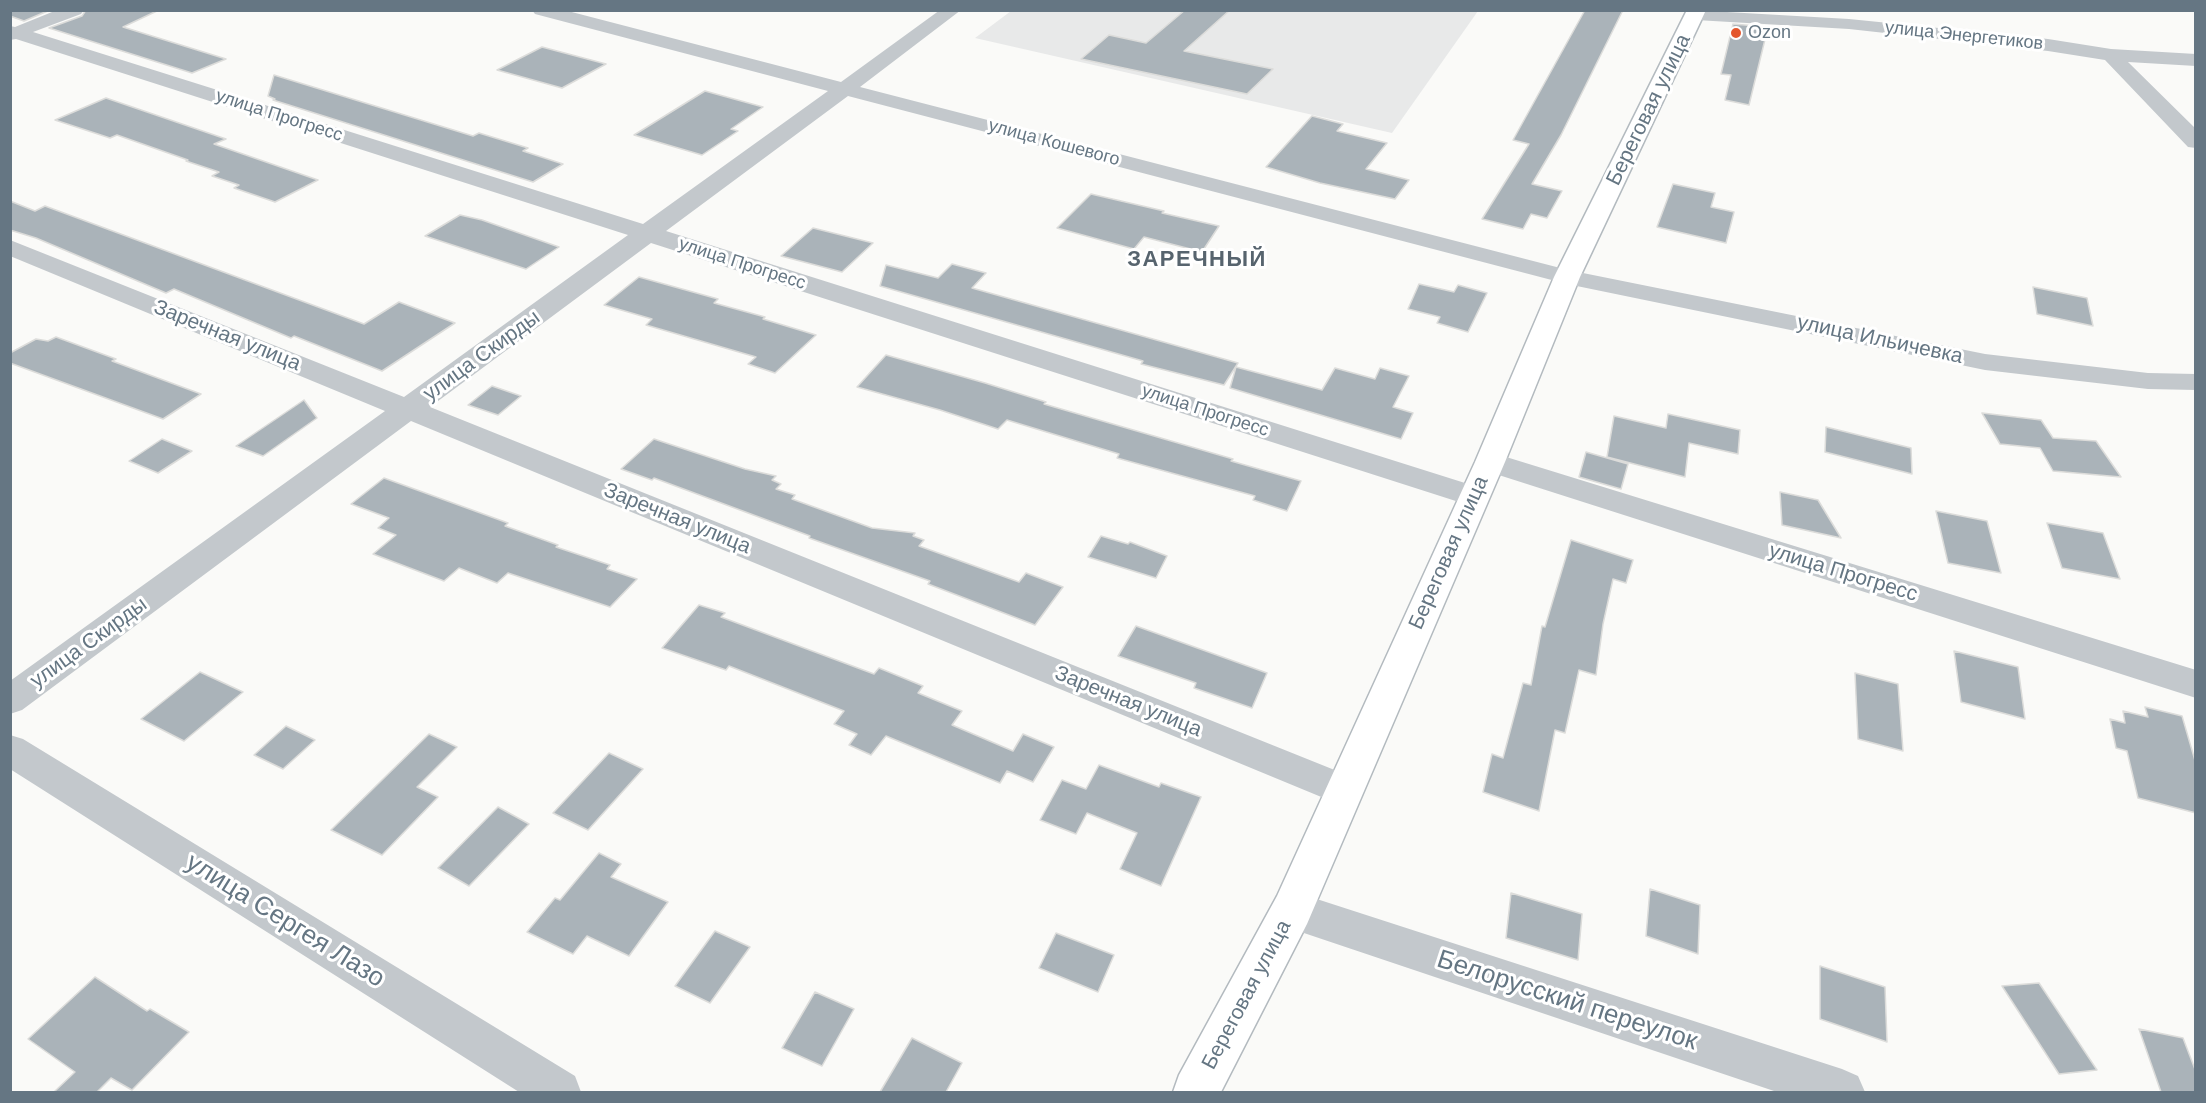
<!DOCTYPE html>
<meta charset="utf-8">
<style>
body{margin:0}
#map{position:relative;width:2206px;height:1103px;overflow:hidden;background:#fafaf8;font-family:Arial,sans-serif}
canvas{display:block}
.frame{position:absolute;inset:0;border:12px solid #657683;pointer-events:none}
</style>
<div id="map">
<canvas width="2206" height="1103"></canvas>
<div class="frame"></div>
</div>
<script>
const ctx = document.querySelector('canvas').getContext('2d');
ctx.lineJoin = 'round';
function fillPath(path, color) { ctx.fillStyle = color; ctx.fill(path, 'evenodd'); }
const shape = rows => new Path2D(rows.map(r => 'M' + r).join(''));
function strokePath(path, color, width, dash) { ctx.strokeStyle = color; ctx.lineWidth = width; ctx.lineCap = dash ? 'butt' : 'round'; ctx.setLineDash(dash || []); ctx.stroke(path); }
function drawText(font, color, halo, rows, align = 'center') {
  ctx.font = font + ' Arial,sans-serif'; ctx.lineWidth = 6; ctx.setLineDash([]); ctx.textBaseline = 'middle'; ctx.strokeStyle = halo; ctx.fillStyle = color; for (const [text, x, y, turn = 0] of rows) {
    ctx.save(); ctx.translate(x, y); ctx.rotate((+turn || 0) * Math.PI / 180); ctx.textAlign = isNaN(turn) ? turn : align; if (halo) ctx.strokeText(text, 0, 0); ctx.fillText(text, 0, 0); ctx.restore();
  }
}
const built = shape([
 [1011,11,1478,11,1392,133,975,38]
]);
const building = shape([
 [11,10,50,10,24,21,10,16,11,10],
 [86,10,159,10,123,27,226,59,192,73,49,28,82,16,86,10],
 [1185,10,1230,10,1184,51,1273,69,1247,94,1081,59,1109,35,1146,43,1185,10],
 [1585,10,1623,10,1561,135,1532,184,1562,191,1547,218,1531,214,1523,229,1482,219,1529,144,1513,140,1585,10],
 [1733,24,1768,27,1749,105,1725,100,1731,75,1721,74,1733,24],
 [542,47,606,64,562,88,497,70,542,47],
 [274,75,473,136,479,133,528,148,523,151,563,164,533,182,273,100,275,99,268,96,274,75],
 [705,91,763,107,731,129,738,131,702,155,634,135,705,91],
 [106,98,226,139,214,144,318,180,275,202,234,188,239,185,212,176,219,172,186,161,188,160,117,135,110,138,55,120,106,98],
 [1312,116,1343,124,1337,131,1387,143,1366,169,1409,180,1395,199,1320,183,1266,167,1312,116],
 [1673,184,1715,193,1711,207,1734,212,1726,243,1657,227,1673,184],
 [1091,194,1164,211,1162,213,1219,226,1202,252,1144,237,1134,249,1057,228,1091,194],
 [10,201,35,211,45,206,364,324,399,302,455,323,382,371,294,336,291,338,174,289,166,293,36,238,10,230,10,201],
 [460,215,482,220,559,247,526,269,425,236,460,215],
 [813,228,873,243,842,272,781,256,813,228],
 [952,264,986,273,972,288,1238,363,1224,385,1141,364,1143,361,880,286,886,265,938,278,952,264],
 [639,277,718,299,714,303,765,317,763,319,816,335,775,373,748,364,756,357,646,325,652,319,604,305,639,277],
 [1419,284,1454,292,1458,285,1487,293,1468,332,1437,323,1440,317,1408,309,1419,284],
 [2033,287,2087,298,2093,326,2037,314,2033,287],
 [56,337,116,359,112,361,201,394,163,419,10,363,10,353,36,339,48,341,56,337],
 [886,355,985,383,1046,402,1044,404,1233,459,1231,461,1301,481,1287,511,1253,500,1255,496,1117,458,1119,454,1007,420,998,429,940,410,857,387,886,355],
 [1236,367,1322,390,1335,368,1375,379,1380,368,1409,376,1393,407,1413,413,1401,439,1230,388,1236,367],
 [492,386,521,396,498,415,468,405,492,386],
 [304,400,317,418,263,456,236,446,304,400],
 [1982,413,2041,420,2053,438,2096,441,2121,477,2053,471,2040,448,2000,444,1982,413],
 [1668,414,1740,430,1738,454,1689,443,1685,477,1607,457,1614,416,1666,428,1668,414],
 [1826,427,1911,448,1912,474,1825,452,1826,427],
 [162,439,192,451,158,473,129,461,162,439],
 [654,439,745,469,776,476,772,480,781,484,776,489,795,495,792,499,872,528,915,533,913,536,924,540,919,546,1019,582,1026,573,1063,587,1035,625,928,584,930,581,809,538,810,536,654,478,652,480,621,469,654,439],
 [1586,452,1628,464,1621,489,1579,477,1586,452],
 [384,478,508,523,505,526,558,545,556,547,610,565,607,569,637,579,610,607,508,573,497,583,459,568,444,581,373,554,396,535,378,528,389,518,351,504,384,478],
 [1780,492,1818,500,1841,538,1782,525,1780,492],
 [1936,511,1987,521,2001,573,1948,563,1936,511],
 [2047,523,2103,533,2120,579,2062,568,2047,523],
 [1101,536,1128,544,1130,542,1167,556,1156,578,1088,557,1101,536],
 [1571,540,1633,560,1626,583,1613,579,1603,624,1596,675,1579,670,1565,733,1555,730,1539,811,1483,792,1492,754,1503,758,1523,683,1531,685,1542,626,1545,627,1571,540],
 [699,605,725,613,721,617,874,674,879,668,923,686,918,693,962,711,952,725,1013,751,1023,734,1054,747,1033,782,1007,771,1000,783,886,736,871,755,849,745,857,734,834,724,844,711,729,666,726,670,662,648,699,605],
 [1136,626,1267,673,1252,708,1194,688,1196,683,1118,656,1136,626],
 [1954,651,2018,667,2025,719,1961,702,1954,651],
 [200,672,243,692,184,741,141,719,200,672],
 [1855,673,1898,684,1903,751,1858,739,1855,673],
 [2145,707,2182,716,2196,764,2196,813,2138,798,2127,751,2116,748,2110,719,2125,723,2123,711,2148,717,2145,707],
 [286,726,315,740,283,769,254,755,286,726],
 [429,734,457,747,417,787,438,797,382,855,331,830,429,734],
 [609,753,643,769,588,830,553,813,609,753],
 [1099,765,1159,787,1161,783,1201,797,1161,886,1120,869,1137,833,1087,813,1076,834,1040,820,1062,780,1086,789,1099,765],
 [498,807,529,824,469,886,438,868,498,807],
 [599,853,621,864,611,877,668,902,629,956,587,936,573,954,527,932,555,898,560,900,599,853],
 [1650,889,1700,905,1698,954,1646,936,1650,889],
 [1511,893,1582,914,1578,960,1506,938,1511,893],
 [715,931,750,947,710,1003,675,986,715,931],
 [1056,933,1114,955,1098,992,1039,968,1056,933],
 [1820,966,1885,987,1887,1042,1820,1019,1820,966],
 [95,977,147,1011,150,1009,189,1032,132,1090,111,1078,97,1092,54,1092,75,1072,28,1039,95,977],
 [2039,983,2097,1070,2059,1074,2002,986,2039,983],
 [815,992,854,1009,822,1066,782,1048,815,992],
 [2139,1029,2183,1038,2196,1072,2196,1092,2161,1092,2139,1029],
 [912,1038,962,1063,946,1092,880,1092,912,1038]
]);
const minor = shape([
 [57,10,84,10,81,14,33,32,643,224,828,91,535,14,532,10,564,10,841,82,940,10,961,10,860,87,1568,270,1985,354,2148,373,2196,374,2196,390,2148,389,1985,370,1567,284,848,96,666,231,1484,489,1488,496,1484,503,1473,506,1462,503,651,243,430,407,1357,779,1363,790,1357,801,1344,806,1331,801,411,421,22,710,10,714,10,681,385,411,10,256,10,240,404,397,628,235,16,39,10,40,10,26,15,27,57,10],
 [1692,10,1849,19,2048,39,2111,49,2196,54,2196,66,2128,62,2196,129,2196,148,2188,147,2105,60,2048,51,1849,29,1696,20,1690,19,1687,15,1692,10],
 [1490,452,2196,670,2196,698,1480,469,1475,462,1480,455,1490,452],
 [10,735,23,739,575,1076,581,1092,519,1092,10,769,10,735],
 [1292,891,1842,1069,1858,1076,1865,1092,1777,1092,1292,929,1278,923,1272,910,1278,897,1292,891]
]);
const secondary = shape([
 [1687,10,1706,10,1580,277,1505,462,1307,924,1221,1092,1173,1092,1179,1075,1277,896,1475,462,1554,277,1687,10]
]);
const markers = [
 [1736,33,6,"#e4572e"]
];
const farPoinames = [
 ["Ozon",1748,33]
];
const farStreetnames = [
 ["улица Энергетиков",1964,36,6],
 ["улица Прогресс",279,116,18],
 ["улица Кошевого",1054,143,15],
 ["улица Прогресс",742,264,18],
 ["улица Прогресс",1205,411,18]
];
const streetNames = [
 ["Береговая улица",1649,110,-64],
 ["Заречная улица",227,336,22],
 ["улица Ильичевка",1880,340,12],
 ["улица Скирды",482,356,-36],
 ["Заречная улица",677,519,22],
 ["Береговая улица",1449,553,-66],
 ["улица Прогресс",1843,573,17],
 ["улица Скирды",89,643,-36],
 ["Заречная улица",1128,702,22],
 ["Береговая улица",1247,995,-62]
];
const farDistrictnames = [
 ["ЗАРЕЧНЫЙ",1197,260]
];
const nearStreetnames = [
 ["улица Сергея Лазо",285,921,32],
 ["Белорусский переулок",1567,1001,18]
];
fillPath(built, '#e8e9e9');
fillPath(building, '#aab3b9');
strokePath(building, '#dcdcda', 1.5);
strokePath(secondary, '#b3babf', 3);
fillPath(minor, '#c3c8cc');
fillPath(secondary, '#fff');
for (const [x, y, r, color] of markers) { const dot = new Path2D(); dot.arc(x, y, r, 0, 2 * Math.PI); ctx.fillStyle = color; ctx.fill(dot); strokePath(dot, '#fff', 2); }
drawText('18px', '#657683', '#fff', farPoinames, 'left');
drawText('18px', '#657683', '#fff', farStreetnames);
drawText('21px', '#657683', '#fff', streetNames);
ctx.letterSpacing = '1.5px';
drawText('bold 22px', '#57646e', '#fff', farDistrictnames);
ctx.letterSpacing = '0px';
drawText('26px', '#657683', '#fff', nearStreetnames);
</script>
